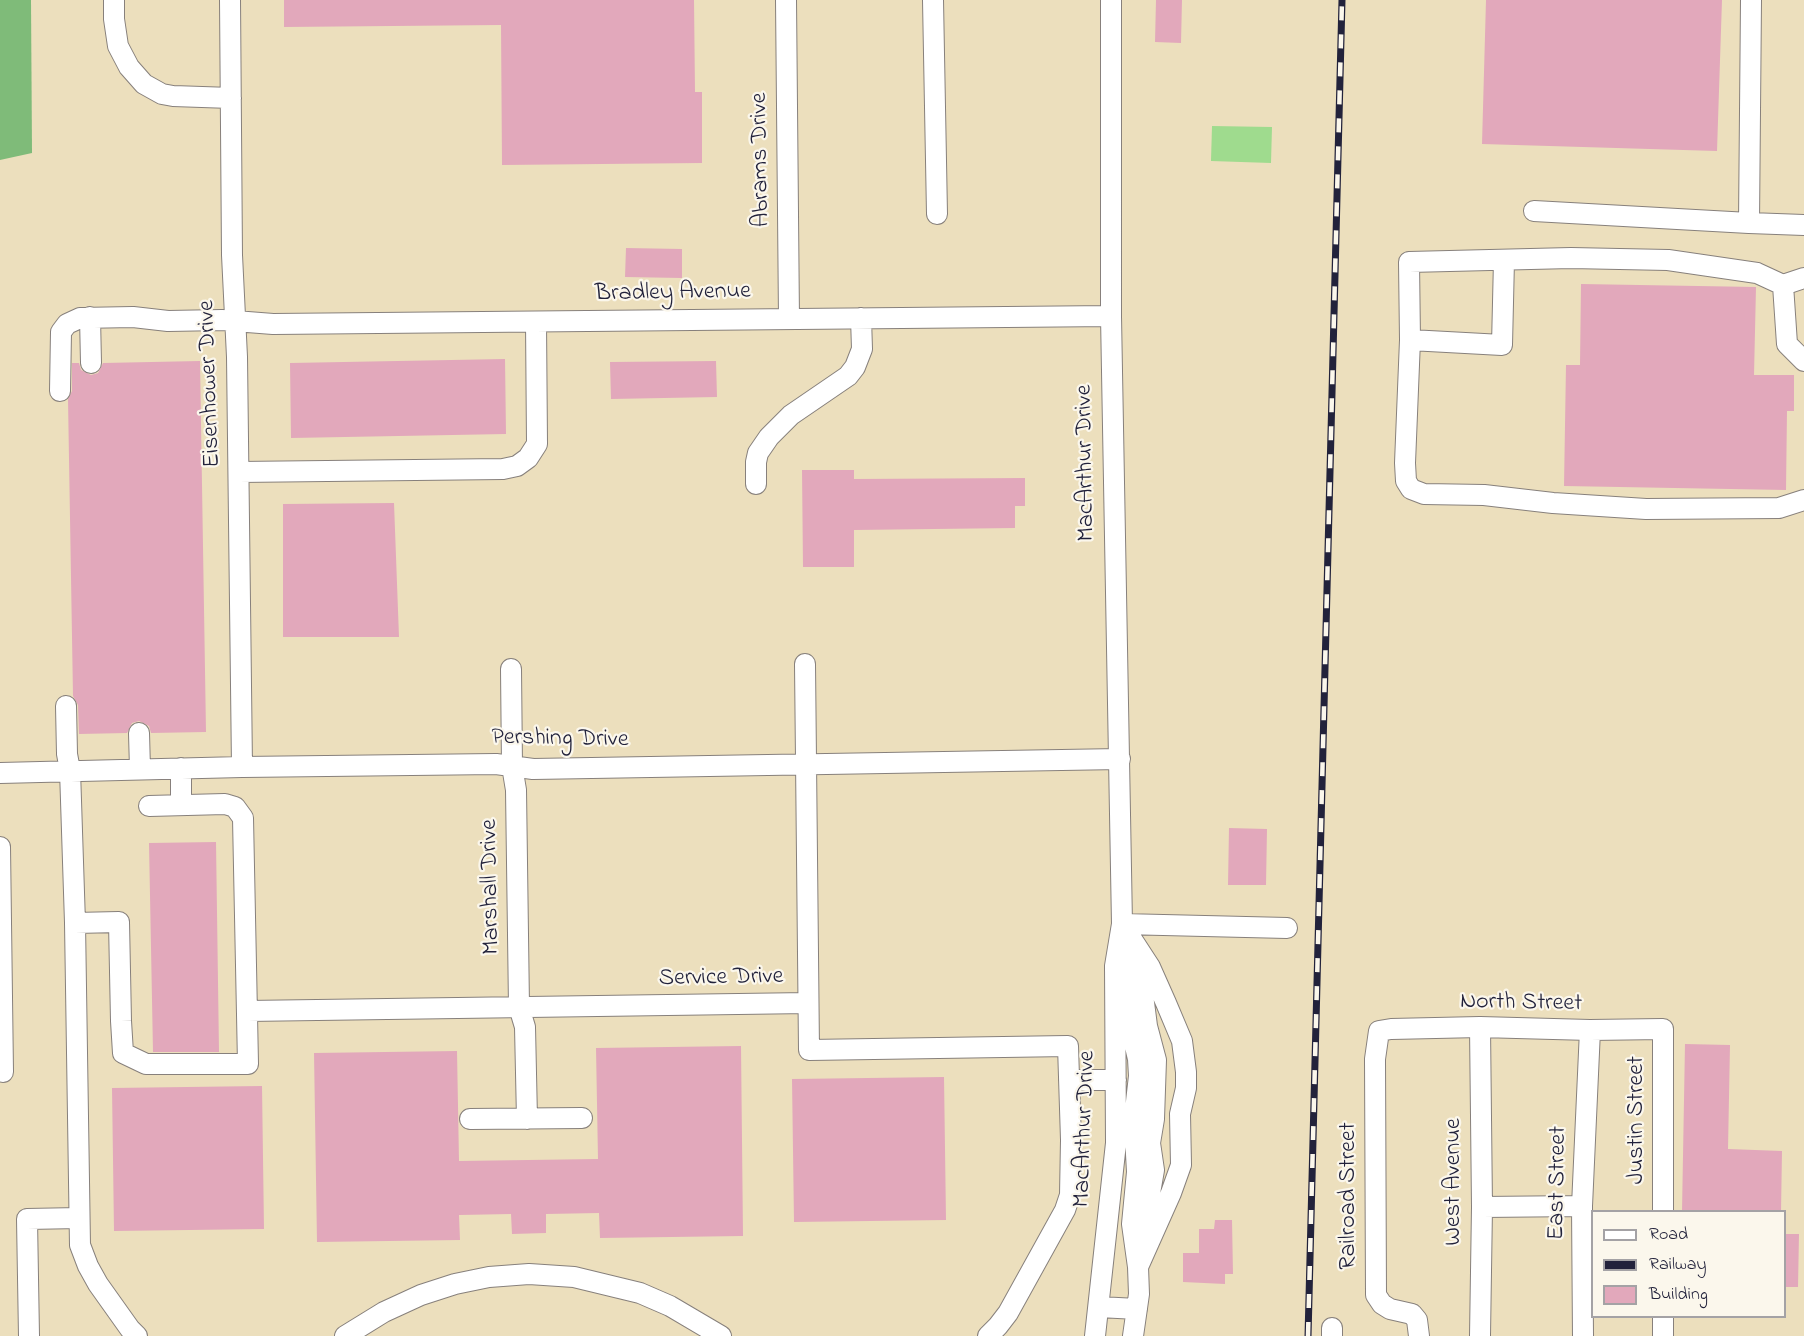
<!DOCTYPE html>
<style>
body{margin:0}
#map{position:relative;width:1804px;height:1336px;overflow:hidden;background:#ecdfbd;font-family:"Indie Flower",sans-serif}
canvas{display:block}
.legend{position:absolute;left:1591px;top:1210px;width:195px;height:108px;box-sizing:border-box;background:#fbf7ec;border:2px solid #a4a2a5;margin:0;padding:8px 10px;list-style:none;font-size:18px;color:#22223b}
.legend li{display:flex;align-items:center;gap:12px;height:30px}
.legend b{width:30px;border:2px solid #a4a2a5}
</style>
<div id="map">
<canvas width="1804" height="1336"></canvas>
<ul class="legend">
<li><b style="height:8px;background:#fff"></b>Road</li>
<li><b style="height:8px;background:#22223b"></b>Railway</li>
<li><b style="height:16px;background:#e2a8bb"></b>Building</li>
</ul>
</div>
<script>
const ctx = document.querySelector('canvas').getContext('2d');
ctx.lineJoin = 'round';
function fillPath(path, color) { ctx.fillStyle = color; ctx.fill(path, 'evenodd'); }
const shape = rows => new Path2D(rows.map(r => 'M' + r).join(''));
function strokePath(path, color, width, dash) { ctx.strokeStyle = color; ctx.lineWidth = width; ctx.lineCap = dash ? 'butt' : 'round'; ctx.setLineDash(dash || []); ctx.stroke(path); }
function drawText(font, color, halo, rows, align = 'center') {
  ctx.font = font + ' "Indie Flower",sans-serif'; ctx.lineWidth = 4.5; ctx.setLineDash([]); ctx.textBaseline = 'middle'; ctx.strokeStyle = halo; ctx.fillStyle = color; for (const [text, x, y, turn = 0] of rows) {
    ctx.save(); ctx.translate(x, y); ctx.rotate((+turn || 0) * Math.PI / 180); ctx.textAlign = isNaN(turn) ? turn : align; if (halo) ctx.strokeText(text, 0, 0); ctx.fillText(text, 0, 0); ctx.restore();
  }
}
const green = shape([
 [1212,126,1272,127,1271,163,1211,161]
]);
const forest = shape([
 [0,0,31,0,32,153,0,160]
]);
const building = shape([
 [284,0,694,0,695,92,702,92,702,163,502,165,501,25,284,27],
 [1156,0,1182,0,1181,43,1155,42],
 [1486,0,1722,0,1717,151,1482,144],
 [626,248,682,249,682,278,625,277],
 [1581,284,1756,287,1754,375,1794,375,1794,411,1787,411,1786,490,1564,486,1566,365,1580,365],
 [505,359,506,434,291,438,290,363],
 [200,361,206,732,151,733,149,726,139,721,132,723,127,733,79,734,78,705,73,696,68,399,72,391,72,363,79,363,81,370,91,375,98,373,103,363],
 [716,361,717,397,611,399,610,362],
 [802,470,854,470,854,479,1025,478,1025,506,1015,506,1015,528,854,530,854,567,803,567],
 [394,503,399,637,283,637,283,504],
 [1229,828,1267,829,1266,885,1228,885],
 [216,842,219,1052,153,1052,149,843],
 [1685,1044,1730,1045,1728,1149,1782,1151,1781,1212,1682,1212],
 [741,1046,743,1236,600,1238,599,1213,546,1214,546,1233,512,1234,511,1214,459,1215,460,1240,317,1242,314,1053,457,1051,459,1161,598,1159,596,1048],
 [944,1077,946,1220,794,1222,792,1079],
 [262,1086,264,1229,114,1231,112,1088],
 [1215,1220,1232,1220,1233,1274,1225,1274,1225,1284,1183,1282,1183,1253,1199,1253,1199,1229,1214,1229],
 [1785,1234,1799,1234,1798,1287,1785,1287]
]);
const minor = shape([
 [114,0,114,19,118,46,129,67,144,84,162,94,173,96,231,98],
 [230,0,232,255,237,357,242,767],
 [786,0,789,319],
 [933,0,937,214],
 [1751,0,1749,223,1804,225],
 [1534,211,1749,223],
 [1504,260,1502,345,1410,340,1409,262,1571,258,1668,260,1757,273,1783,285,1804,278],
 [1783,285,1787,344,1804,361],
 [90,317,91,363],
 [1410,340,1405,463,1406,481,1411,489,1424,494,1484,495,1553,503,1646,509,1779,508,1804,500],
 [60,391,61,332,67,324,80,318,133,317,168,321,222,320,273,324,1111,316],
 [239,472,503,469,517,466,528,458,537,444,536,322],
 [756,484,756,462,758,453,769,437,791,415,848,376,855,367,862,349,861,318],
 [805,664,809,1050,1068,1046,1071,1140,1070,1195,1065,1210,1008,1313,998,1326,988,1336],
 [511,669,512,766,516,790,519,1007,525,1027,527,1119],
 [66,706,67,754,70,770,75,923,80,1245,88,1266,98,1284,130,1329,137,1336],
 [139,733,140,769],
 [181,768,181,805],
 [0,773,242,767,496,764,533,769,1120,759],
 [0,847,3,1072],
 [75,923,119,922,121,1021,123,1053,146,1064,248,1064,243,818,235,807,225,804,149,806],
 [1122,924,1150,967,1166,1003,1182,1041,1186,1072,1186,1088,1180,1114,1181,1165,1171,1193,1138,1267,1139,1294,1133,1336],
 [1122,924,1287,928],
 [1132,940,1131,1029,1138,1059,1139,1076,1134,1119,1137,1172,1132,1224,1138,1267],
 [1141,979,1147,1026,1156,1060,1154,1119,1150,1143,1154,1170,1146,1216,1145,1240],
 [247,1011,808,1003],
 [1480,1027,1482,1207,1480,1336],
 [1069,1080,1116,1080],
 [470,1119,582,1118],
 [1482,1207,1582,1206],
 [1099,1307,1137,1309],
 [1663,1316,1663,1336],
 [1332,1328,1332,1336],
 [29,1336,27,1219,79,1218],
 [345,1336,384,1312,421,1295,455,1284,489,1277,529,1274,574,1277,640,1293,670,1306,721,1336],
 [1095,1336,1116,1143,1115,966,1122,924,1111,316,1111,0],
 [1419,1336,1417,1320,1412,1314,1390,1309,1382,1304,1376,1295,1375,1059,1379,1031,1391,1029,1480,1027,1590,1030,1663,1029,1663,1212],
 [1583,1336,1582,1206,1590,1030]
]);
const rail = shape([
 [1308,1336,1342,0]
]);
const streetNames = [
 ["Abrams Drive",762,160,-91],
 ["Bradley Avenue",673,294,-1],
 ["Eisenhower Drive",211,384,-92],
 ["MacArthur Drive",1087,463,-91],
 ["Pershing Drive",560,740,1],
 ["Marshall Drive",492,887,-91],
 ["Service Drive",721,979,-1],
 ["North Street",1521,1004,1],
 ["Justin Street",1638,1120,-90],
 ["MacArthur Drive",1086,1129,-88],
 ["West Avenue",1455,1182,-90],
 ["East Street",1559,1183,-89],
 ["Railroad Street",1350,1196,-90]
];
fillPath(green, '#9fdb8e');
fillPath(forest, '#7fbb79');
fillPath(building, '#e2a8bb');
strokePath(minor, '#87807c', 22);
strokePath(minor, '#fff', 20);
strokePath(rail, '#22223b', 7);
strokePath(rail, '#fbf7ec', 4.5, [14]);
drawText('24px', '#22223b', '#fbf7ec', streetNames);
</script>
